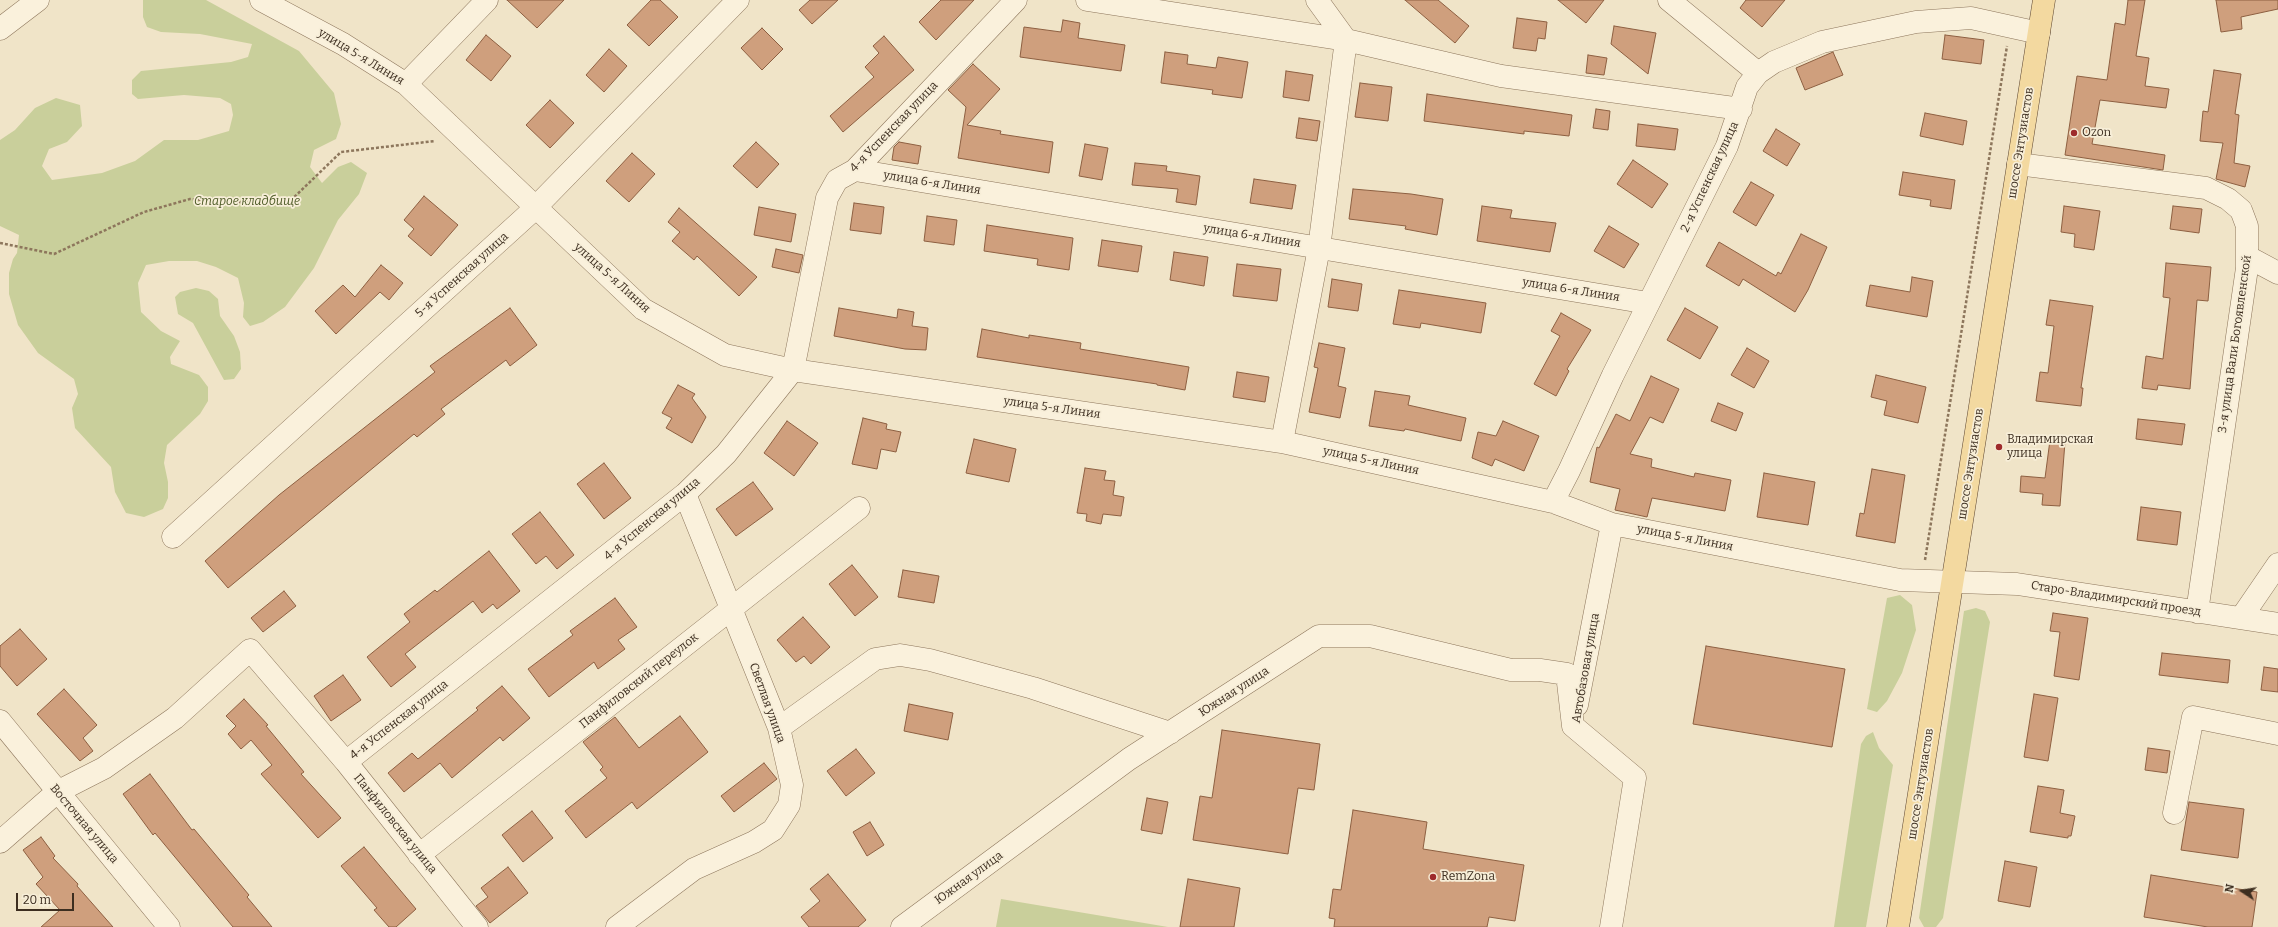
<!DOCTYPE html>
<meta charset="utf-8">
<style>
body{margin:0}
#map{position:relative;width:2278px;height:927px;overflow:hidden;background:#f0e4c8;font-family:Bitter,serif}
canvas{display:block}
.north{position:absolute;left:2222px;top:871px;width:40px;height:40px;-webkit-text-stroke:3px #f7eed8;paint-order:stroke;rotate:282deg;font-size:11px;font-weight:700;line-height:16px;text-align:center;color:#3d2e20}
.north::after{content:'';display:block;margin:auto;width:14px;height:18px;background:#3d2e20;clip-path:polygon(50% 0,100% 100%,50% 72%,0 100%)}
.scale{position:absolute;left:16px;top:893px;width:58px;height:18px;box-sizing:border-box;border:2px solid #3d2e20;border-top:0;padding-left:5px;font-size:12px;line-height:14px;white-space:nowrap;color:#3d2e20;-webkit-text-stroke:3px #f7eed8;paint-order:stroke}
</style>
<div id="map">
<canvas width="2278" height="927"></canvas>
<div class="north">N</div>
<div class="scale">20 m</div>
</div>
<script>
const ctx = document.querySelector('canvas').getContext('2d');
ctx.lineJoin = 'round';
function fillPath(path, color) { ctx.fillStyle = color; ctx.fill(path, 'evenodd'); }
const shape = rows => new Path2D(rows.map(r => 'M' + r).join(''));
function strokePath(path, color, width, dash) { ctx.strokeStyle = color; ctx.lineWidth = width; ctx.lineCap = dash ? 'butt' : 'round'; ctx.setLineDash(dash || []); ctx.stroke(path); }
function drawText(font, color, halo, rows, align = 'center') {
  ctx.font = font + ' Bitter,serif'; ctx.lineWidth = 3.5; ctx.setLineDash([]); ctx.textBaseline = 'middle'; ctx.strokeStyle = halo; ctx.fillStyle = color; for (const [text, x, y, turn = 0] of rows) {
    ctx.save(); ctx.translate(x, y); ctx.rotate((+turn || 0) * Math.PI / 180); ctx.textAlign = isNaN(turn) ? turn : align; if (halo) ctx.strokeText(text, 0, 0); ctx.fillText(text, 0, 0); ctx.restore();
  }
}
const green = shape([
 [143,0,206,0,299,51,334,93,341,124,336,139,314,150,310,167,322,183,338,167,351,162,367,173,359,194,338,220,314,268,285,307,263,322,250,326,243,317,244,303,238,278,216,267,197,261,169,261,146,265,138,283,141,312,161,331,180,341,170,357,171,364,199,375,208,387,208,401,200,414,167,445,164,463,168,482,168,498,163,509,144,517,126,513,115,492,111,467,75,428,72,408,78,394,74,379,38,353,18,325,9,294,9,273,13,259,17,253,19,235,0,226,0,140,15,130,35,108,56,98,80,105,82,126,67,142,49,149,42,166,52,180,102,173,135,161,164,140,198,140,229,131,233,115,231,104,220,98,184,95,138,99,132,94,132,80,141,71,231,62,248,57,252,44,200,34,161,32,147,27,143,17],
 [196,288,209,291,218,299,220,316,234,336,240,352,241,369,234,379,224,380,193,323,178,314,175,297,180,292],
 [1900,595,1912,605,1916,630,1902,673,1887,701,1877,712,1867,709,1887,598],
 [1976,608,1985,611,1990,622,1943,918,1936,927,1924,927,1919,918,1964,611],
 [1873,732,1879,748,1893,765,1866,927,1834,927,1861,744,1866,736],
 [1001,899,1168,927,996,927]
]);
const building = shape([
 [507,0,564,0,537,28,507,0],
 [651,0,660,0,678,17,649,46,627,25,651,0],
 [810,0,838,0,812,24,799,10,810,0],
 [941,0,974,0,936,40,919,22,941,0],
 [1405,0,1438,0,1469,26,1455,43,1405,0],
 [1558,0,1604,0,1586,23,1558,0],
 [1746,0,1785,0,1762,27,1740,8,1746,0],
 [2128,0,2145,0,2136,56,2149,58,2145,86,2169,89,2166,108,2100,100,2092,144,2165,155,2163,170,2065,155,2077,76,2107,80,2115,23,2125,25,2128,0],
 [2216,0,2278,0,2278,9,2241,17,2242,29,2221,32,2216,0],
 [1517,18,1547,22,1545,39,1538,38,1536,51,1513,48,1517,18],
 [1063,20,1080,23,1078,38,1125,45,1121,71,1020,57,1024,27,1061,32,1063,20],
 [1614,26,1656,33,1648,74,1611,44,1614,26],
 [762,28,783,49,762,70,741,48,762,28],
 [486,35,511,56,491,81,466,60,486,35],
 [1945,35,1984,40,1981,64,1942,59,1945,35],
 [884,36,914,70,843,132,830,116,874,77,865,67,879,53,873,46,884,36],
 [609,49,627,66,604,92,586,75,609,49],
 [1165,52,1188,55,1187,64,1216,68,1218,57,1248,62,1242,98,1212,94,1213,90,1161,83,1165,52],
 [1833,52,1843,75,1805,90,1796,68,1833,52],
 [1588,55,1607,58,1604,75,1586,73,1588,55],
 [973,64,1000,89,967,125,1001,131,1000,134,1053,142,1049,173,958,158,966,107,948,90,973,64],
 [2214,70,2241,74,2235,114,2239,115,2234,163,2250,166,2245,187,2216,179,2223,143,2200,141,2203,111,2208,112,2214,70],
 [1286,71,1313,75,1309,101,1283,97,1286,71],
 [1360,83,1392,87,1388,121,1355,117,1360,83],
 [1427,94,1572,115,1569,136,1524,131,1524,134,1424,121,1427,94],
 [550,100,574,123,550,148,526,125,550,100],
 [1596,109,1610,111,1608,130,1593,128,1596,109],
 [1925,113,1967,121,1963,145,1920,136,1925,113],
 [1299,118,1320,121,1317,141,1296,138,1299,118],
 [1638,124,1678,129,1675,150,1636,146,1638,124],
 [1776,129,1800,144,1787,166,1763,151,1776,129],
 [756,142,779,164,757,188,733,166,756,142],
 [899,142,921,146,918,164,892,160,894,147,899,142],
 [1085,144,1108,148,1102,180,1079,176,1085,144],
 [632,153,655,174,629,202,606,181,632,153],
 [1633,160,1668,184,1652,208,1617,184,1633,160],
 [1135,163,1167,166,1166,171,1200,176,1196,205,1176,202,1178,189,1132,185,1135,163],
 [1903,172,1955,180,1951,209,1930,206,1931,200,1899,195,1903,172],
 [1254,179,1296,185,1292,209,1250,203,1254,179],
 [1751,182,1774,195,1756,226,1733,212,1751,182],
 [1353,189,1411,194,1443,199,1437,235,1405,229,1406,226,1349,219,1353,189],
 [424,196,458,225,431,256,408,236,414,229,404,220,424,196],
 [854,203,884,207,881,234,850,230,854,203],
 [1482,206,1512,210,1510,218,1556,223,1550,252,1477,241,1482,206],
 [2064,206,2100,211,2094,250,2074,247,2075,234,2061,232,2064,206],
 [2173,206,2202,209,2199,233,2170,229,2173,206],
 [759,207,796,214,791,242,754,235,759,207],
 [679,208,757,277,739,296,697,256,694,260,672,241,680,232,668,222,679,208],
 [927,216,957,220,954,245,924,241,927,216],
 [987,225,1073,238,1069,270,1037,265,1038,259,984,251,987,225],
 [1609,226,1639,244,1624,268,1594,251,1609,226],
 [1801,234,1827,247,1808,290,1795,312,1743,279,1739,286,1706,266,1719,242,1776,276,1778,272,1781,274,1801,234],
 [1102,240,1142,246,1138,272,1098,266,1102,240],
 [776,249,803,255,799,273,772,267,776,249],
 [1174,252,1208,257,1204,286,1170,280,1174,252],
 [2166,263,2211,267,2208,301,2197,300,2190,389,2158,385,2157,390,2142,388,2146,356,2163,359,2170,298,2163,297,2166,263],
 [1237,264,1281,269,1277,301,1233,296,1237,264],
 [381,265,403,283,389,300,380,292,336,334,315,311,343,285,355,297,381,265],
 [1912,277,1933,281,1927,317,1866,306,1870,285,1910,292,1912,277],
 [1332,279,1362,284,1358,311,1328,307,1332,279],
 [1399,290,1486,303,1481,333,1421,323,1420,328,1393,324,1399,290],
 [2050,300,2093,306,2081,388,2083,388,2081,406,2036,401,2040,372,2048,373,2054,326,2046,325,2050,300],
 [510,308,537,345,510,366,506,360,441,409,445,414,417,437,414,434,228,588,205,561,279,495,435,372,430,366,510,308],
 [839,308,897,318,898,309,914,312,912,326,928,328,926,350,905,349,834,336,839,308],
 [1685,308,1718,327,1700,359,1667,340,1685,308],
 [1561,313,1591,330,1567,369,1569,371,1556,396,1534,384,1560,336,1551,331,1561,313],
 [982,329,1029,338,1029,335,1081,343,1080,349,1189,367,1185,390,1157,385,1157,384,977,357,982,329],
 [1319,343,1345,348,1338,386,1346,388,1340,418,1309,412,1318,368,1314,367,1319,343],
 [1747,348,1769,361,1754,388,1731,375,1747,348],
 [1237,372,1269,377,1265,402,1233,397,1237,372],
 [1876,375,1926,387,1918,423,1884,415,1887,401,1871,397,1876,375],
 [1651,376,1679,389,1663,423,1650,417,1630,454,1652,459,1651,467,1694,477,1695,473,1731,480,1725,511,1652,498,1647,517,1615,510,1620,489,1590,482,1597,447,1599,448,1616,414,1630,421,1651,376],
 [678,385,695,394,692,398,706,417,692,443,666,428,672,418,662,413,678,385],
 [1375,391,1410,396,1408,405,1466,418,1461,441,1405,429,1404,431,1369,426,1375,391],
 [1718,403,1743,413,1736,431,1711,421,1718,403],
 [863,418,887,424,886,429,901,432,896,452,881,449,877,469,852,464,863,418],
 [2138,419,2185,424,2182,445,2136,439,2138,419],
 [787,421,818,443,794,476,764,453,787,421],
 [1503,421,1539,436,1524,471,1495,459,1492,466,1472,458,1478,432,1496,436,1503,421],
 [974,439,1016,449,1009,482,966,473,974,439],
 [2050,440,2065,442,2060,506,2042,505,2043,494,2020,492,2021,476,2045,478,2050,440],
 [604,463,631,498,604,519,577,484,604,463],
 [1085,468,1106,471,1104,480,1115,481,1113,495,1124,497,1121,516,1103,514,1101,524,1086,521,1087,514,1077,513,1085,468],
 [1872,469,1905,475,1895,543,1856,536,1860,513,1864,514,1872,469],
 [1764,473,1815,482,1808,525,1757,517,1764,473],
 [753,482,773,509,736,536,716,509,753,482],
 [2141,507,2181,512,2177,545,2137,540,2141,507],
 [540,512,574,555,557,569,546,556,536,564,512,534,540,512],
 [489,551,520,591,497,609,493,604,482,613,473,601,405,654,416,667,391,687,367,657,410,622,404,614,435,590,437,592,489,551],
 [852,565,878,597,855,616,829,584,852,565],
 [903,570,939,576,934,603,898,597,903,570],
 [284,591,296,606,263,632,251,618,284,591],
 [615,598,637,627,618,640,625,649,598,669,594,662,549,697,528,669,573,635,570,631,615,598],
 [2053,613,2088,618,2079,680,2054,676,2060,632,2050,631,2053,613],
 [803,617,830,647,811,664,804,656,796,662,777,640,803,617],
 [20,629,47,659,17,686,0,666,0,646,20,629],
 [1706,646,1845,669,1832,747,1693,724,1706,646],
 [2162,653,2230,660,2228,683,2159,675,2162,653],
 [2264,667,2278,669,2278,692,2261,690,2264,667],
 [343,675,361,700,331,721,314,696,343,675],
 [502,686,530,718,503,741,500,737,452,778,440,763,404,792,388,773,412,753,418,759,478,710,476,708,502,686],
 [64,689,97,725,83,738,93,751,80,761,37,714,64,689],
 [2034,694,2058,698,2048,761,2024,757,2034,694],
 [244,699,268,725,266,726,304,772,301,774,341,818,318,838,261,774,272,765,251,740,241,749,228,734,236,726,226,716,244,699],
 [909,704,953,713,948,740,904,731,909,704],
 [680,716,708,752,637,809,632,802,586,838,565,811,607,778,600,770,603,767,583,742,615,717,639,748,680,716],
 [1222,730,1320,744,1314,790,1298,788,1288,854,1193,840,1200,796,1212,798,1222,730],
 [2148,748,2170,751,2167,773,2145,770,2148,748],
 [856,749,875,773,846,796,827,771,856,749],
 [764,763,777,779,734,812,721,796,764,763],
 [150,774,192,830,194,829,249,895,247,897,272,927,233,927,155,833,153,835,123,794,150,774],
 [2038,786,2064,790,2060,813,2075,816,2071,836,2068,836,2068,838,2030,832,2038,786],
 [1147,798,1168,802,1162,834,1141,830,1147,798],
 [2189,802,2244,809,2238,858,2181,850,2189,802],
 [1353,810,1427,822,1423,849,1524,865,1515,921,1489,917,1487,927,1334,927,1335,919,1329,918,1333,889,1341,890,1353,810],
 [532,811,553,838,523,862,502,835,532,811],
 [870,822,884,845,867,856,853,832,870,822],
 [41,837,55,856,53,858,78,884,77,886,113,927,41,927,60,910,36,884,43,877,23,850,41,837],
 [364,847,416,909,396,927,389,927,374,910,377,908,341,866,364,847],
 [2005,861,2037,867,2030,907,1998,901,2005,861],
 [508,867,528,893,490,923,476,906,488,897,481,888,508,867],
 [828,874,866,920,858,927,809,927,801,917,820,901,810,889,828,874],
 [2151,875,2257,892,2252,927,2208,927,2144,917,2151,875],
 [1188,879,1240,888,1234,927,1180,927,1188,879]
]);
const path = shape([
 [0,243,54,254,144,212,190,199,286,205,341,152,435,141],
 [1925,560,2007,46]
]);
const minor = shape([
 [261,0,343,44,406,84,643,309,725,355,793,370,1282,442,1553,502,1612,524,1900,580,2017,584,2278,624],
 [1087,0,1346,40,1501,76,1741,109],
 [1669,0,1758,73],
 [0,29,38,0],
 [406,84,487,0],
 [2018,164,2206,188,2228,199,2241,210,2247,226,2247,268,2197,612],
 [855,170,1648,303],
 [2248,257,2278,273],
 [1282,442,1319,248,1346,40,1317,0],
 [1553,502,1569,471,1613,375,1727,146,1747,87,1758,73,1774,62,1822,42,1916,22,1971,18,2039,33],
 [173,537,531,212,738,0],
 [2241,618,2278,564],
 [1577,705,1612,524],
 [0,721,169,927],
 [1573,726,1635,778,1611,927],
 [779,728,875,659,900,655,930,660,1033,688,1170,733],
 [346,762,685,494,726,454,793,370,827,198,837,180,855,170,1016,0],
 [2174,813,2193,717,2278,734],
 [0,842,57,792,104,768,175,718,250,650,346,762,477,927],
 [419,855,859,508],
 [617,927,694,869,754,842,773,830,789,805,792,785,779,728,685,494],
 [902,927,1129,759,1319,636,1370,636,1511,670,1540,670,1567,674,1573,726]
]);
const major = shape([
 [1898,927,2044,0]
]);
const markers = [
 [2074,133,4,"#9e2a2b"],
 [1999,447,4,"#9e2a2b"],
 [1433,877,4,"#9e2a2b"]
];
const streetNames = [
 ["улица 5-я Линия",361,57,31],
 ["4-я Успенская улица",894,127,-46],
 ["шоссе Энтузиастов",2021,143,-81],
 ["2-я Успенская улица",1710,177,-65],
 ["улица 6-я Линия",932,183,9],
 ["улица 6-я Линия",1252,236,9],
 ["5-я Успенская улица",462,275,-42],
 ["улица 5-я Линия",612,278,42],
 ["улица 6-я Линия",1571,290,9],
 ["3-я улица Вали Богоявленской",2235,344,-82],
 ["улица 5-я Линия",1052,408,8],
 ["улица 5-я Линия",1371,461,12],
 ["шоссе Энтузиастов",1971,464,-81],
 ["4-я Успенская улица",652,519,-40],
 ["улица 5-я Линия",1685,538,11],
 ["Старо-Владимирский проезд",2116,599,9],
 ["Автобазовая улица",1586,668,-80],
 ["Панфиловский переулок",639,681,-38],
 ["Южная улица",1234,692,-33],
 ["Светлая улица",767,703,70],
 ["4-я Успенская улица",399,720,-38],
 ["шоссе Энтузиастов",1921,784,-81],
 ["Восточная улица",84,824,50],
 ["Панфиловская улица",395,824,51],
 ["Южная улица",969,878,-36]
];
const poiNames = [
 ["Ozon",2082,133],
 ["Владимирская",2007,440],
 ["улица",2007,454],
 ["RemZona",1441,877]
];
const parkNames = [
 ["Старое кладбище",247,202]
];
fillPath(green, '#c9cf9b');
fillPath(building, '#cf9f7d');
strokePath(building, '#8d5f41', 1);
strokePath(minor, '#8d765c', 23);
strokePath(major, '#5b4430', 23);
strokePath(path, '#8d765c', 2.5, [3, 2]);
strokePath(minor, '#faf1dc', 22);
strokePath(major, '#f3d9a0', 22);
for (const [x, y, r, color] of markers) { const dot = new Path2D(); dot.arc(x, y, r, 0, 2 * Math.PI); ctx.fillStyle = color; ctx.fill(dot); strokePath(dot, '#f7eed8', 1.5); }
drawText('12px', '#3d2e20', '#f7eed8', streetNames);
drawText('12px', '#3d2e20', '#f7eed8', poiNames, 'left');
drawText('italic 12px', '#4d5a26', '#f7eed8', parkNames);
</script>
